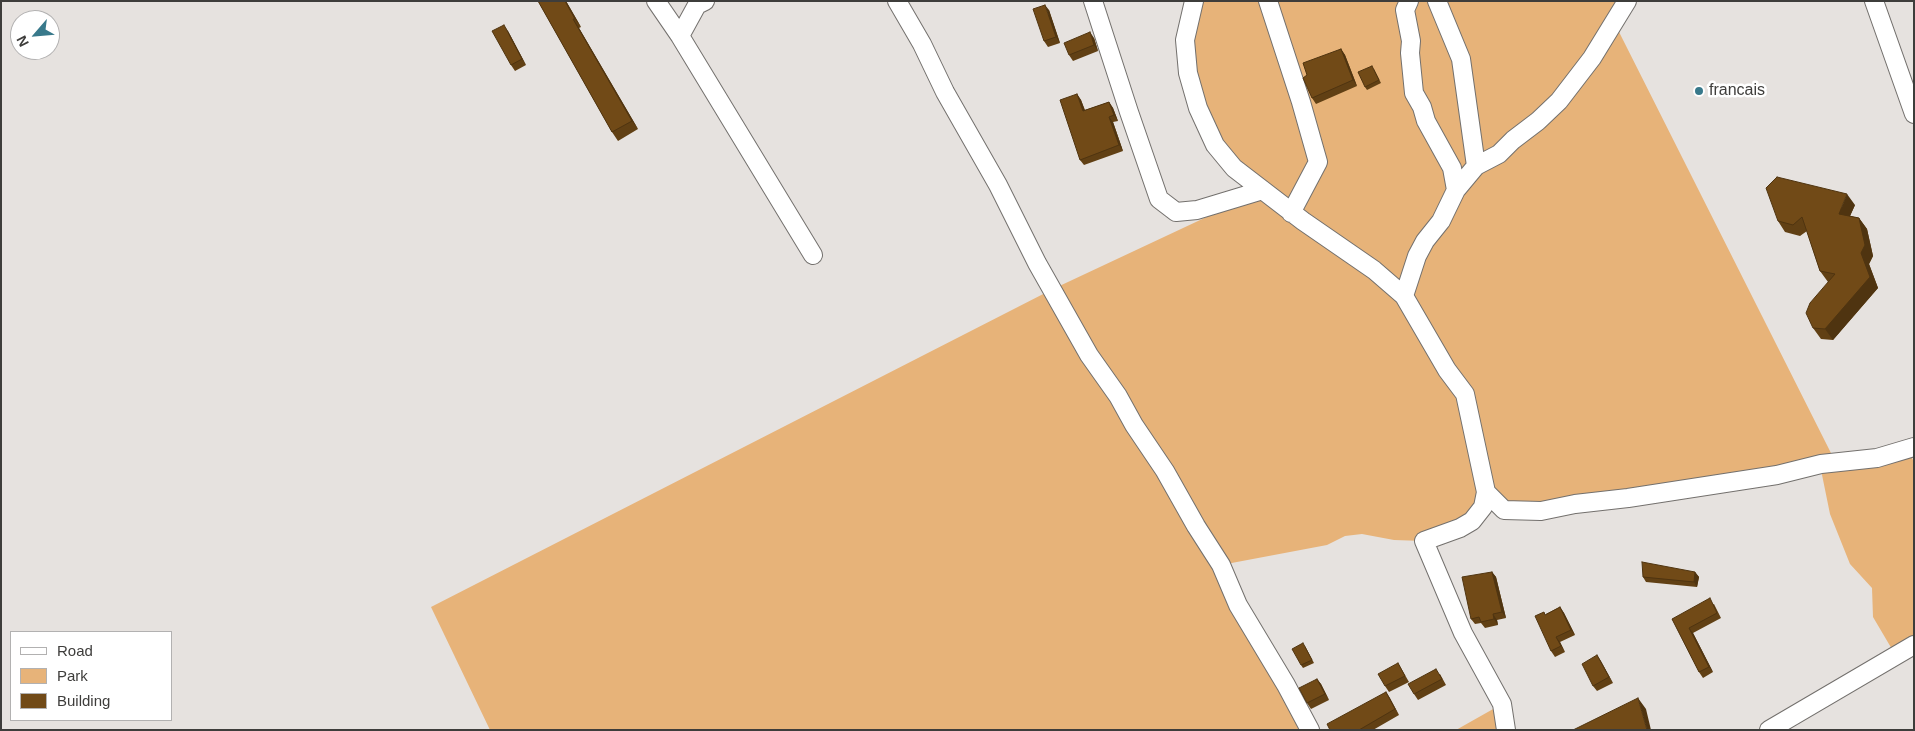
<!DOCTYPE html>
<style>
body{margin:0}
#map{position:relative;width:1915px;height:731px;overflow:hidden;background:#e6e2df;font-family:Helvetica,sans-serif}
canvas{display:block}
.frame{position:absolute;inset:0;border:2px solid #3e3d3b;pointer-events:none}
.legend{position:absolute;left:10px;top:631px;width:162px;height:90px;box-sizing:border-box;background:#fff;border:1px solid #b2b1b1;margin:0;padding:6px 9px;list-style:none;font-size:15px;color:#3e3d3b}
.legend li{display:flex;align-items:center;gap:10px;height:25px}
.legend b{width:25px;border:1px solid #b2b1b1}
.north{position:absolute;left:10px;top:10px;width:50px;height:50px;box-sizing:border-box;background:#fff;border:1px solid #b2b1b1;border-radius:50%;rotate:243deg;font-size:14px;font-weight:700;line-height:20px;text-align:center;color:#3e3d3b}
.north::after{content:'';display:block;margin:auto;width:18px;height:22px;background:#38798b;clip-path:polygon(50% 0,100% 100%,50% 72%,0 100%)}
</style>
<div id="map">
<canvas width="1915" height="731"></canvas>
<div class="frame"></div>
<ul class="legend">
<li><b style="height:6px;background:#fff"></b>Road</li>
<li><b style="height:14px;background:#e7b379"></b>Park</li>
<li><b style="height:14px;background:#714a17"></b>Building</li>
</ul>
<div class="north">N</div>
</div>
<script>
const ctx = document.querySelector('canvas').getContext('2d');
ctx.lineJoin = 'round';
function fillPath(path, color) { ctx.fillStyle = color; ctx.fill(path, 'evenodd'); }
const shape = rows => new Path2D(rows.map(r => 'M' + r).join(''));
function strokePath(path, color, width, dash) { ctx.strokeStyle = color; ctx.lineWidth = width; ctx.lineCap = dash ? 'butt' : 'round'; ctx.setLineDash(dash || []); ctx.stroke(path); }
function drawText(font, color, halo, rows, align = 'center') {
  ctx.font = font + ' Helvetica,sans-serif'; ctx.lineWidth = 5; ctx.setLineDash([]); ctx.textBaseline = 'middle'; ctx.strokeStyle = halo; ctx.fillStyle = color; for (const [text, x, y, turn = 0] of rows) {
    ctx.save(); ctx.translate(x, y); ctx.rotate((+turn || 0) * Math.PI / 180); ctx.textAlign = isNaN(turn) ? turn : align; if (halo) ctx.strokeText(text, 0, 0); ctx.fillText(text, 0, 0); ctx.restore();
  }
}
const green = shape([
 [1194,1,1626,1,1614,22,1835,461,1907,448,1914,462,1914,645,1896,656,1873,617,1872,588,1850,564,1830,514,1820,465,1504,510,1486,493,1472,521,1424,541,1394,540,1362,534,1345,536,1327,545,1221,565,1310,730,490,730,431,607,1053,289,1262,191,1221,152,1188,73],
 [1502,704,1506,730,1456,730]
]);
const minor = shape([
 [656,1,680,36,813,255],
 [897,1,922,44,945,92,998,185,1037,263,1089,355,1118,396,1134,425,1165,471,1196,526,1221,565,1238,605,1286,685,1310,730],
 [1093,1,1129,112,1159,199,1176,212,1197,210,1263,190],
 [1194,1,1185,40,1188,73,1198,108,1215,145,1234,168,1303,221,1374,270,1404,296,1447,370,1465,394,1486,492,1483,507,1472,521,1460,528,1424,541,1463,633,1502,704,1506,730],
 [1268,1,1301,102,1318,162,1291,213],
 [1409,1,1405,10,1411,41,1410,53,1414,93,1422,107,1426,121,1452,168,1456,190],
 [1437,1,1461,59,1476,166],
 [1874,1,1914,114],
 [680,36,697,5,705,1],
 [1404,296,1417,256,1425,241,1441,221,1456,190,1476,166,1499,154,1513,140,1538,121,1559,101,1592,58,1627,1],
 [1486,492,1504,510,1541,511,1575,504,1628,498,1777,475,1821,464,1877,458,1914,447],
 [1769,730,1914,645]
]);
const wall = shape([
 [538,1,566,1,581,27,579,28,638,129,618,141,612,132],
 [1049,10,1060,43,1048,47,1044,41],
 [508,31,526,65,515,71,511,65],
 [1094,38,1098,51,1073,61,1069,55],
 [1341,49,1345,55,1357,86,1316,104,1312,98,1307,75],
 [1374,69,1381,83,1367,90,1365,87],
 [1077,94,1081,100,1085,110,1109,102,1113,108,1118,121,1113,122,1123,151,1084,165,1080,160],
 [1855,205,1850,216,1859,218,1867,229,1873,256,1869,264,1878,288,1833,340,1821,339,1813,328,1828,282,1820,271,1807,231,1800,236,1785,232,1778,221],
 [1492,572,1496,577,1506,618,1497,620,1498,625,1485,628,1481,623,1475,624,1471,619],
 [1695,572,1699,577,1697,587,1646,582,1643,577],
 [1714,604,1721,618,1693,633,1713,672,1703,678,1699,672,1672,619],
 [1560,607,1564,613,1575,635,1560,642,1565,652,1555,657,1551,651,1546,614],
 [1305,646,1314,663,1303,668,1301,665],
 [1597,655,1613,683,1597,691,1593,686],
 [1398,663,1409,682,1389,692,1385,686],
 [1440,674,1446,685,1418,700,1414,694],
 [1317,679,1321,684,1329,700,1311,709,1307,703],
 [1386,692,1399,715,1373,730,1330,730]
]);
const shadedWall = shape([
 [565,1,566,1,581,27,575,19],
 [1045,5,1049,10,1060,43,1056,37],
 [573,19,579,28,638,129,632,121],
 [504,25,508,31,526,65,522,59],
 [1090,32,1094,38,1098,51,1094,45],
 [1341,49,1345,55,1357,86,1353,80],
 [1077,94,1081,100,1087,117,1083,111],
 [1109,102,1113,108,1118,121,1114,115],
 [1109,117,1113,122,1123,151,1119,145],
 [1847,194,1855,205,1846,225,1839,214],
 [1859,218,1867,229,1873,256,1869,264,1878,288,1833,340,1825,329,1861,253],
 [1492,572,1496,577,1506,618,1502,612],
 [1695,572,1699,577,1697,587,1694,582],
 [1560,607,1564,613,1575,635,1571,630],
 [1493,614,1497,620,1498,625,1494,619],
 [1689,628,1693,633,1713,672,1709,667],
 [1556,637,1560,642,1565,652,1561,646],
 [1597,655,1601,661,1613,683,1609,677],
 [1317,679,1321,684,1329,700,1325,694],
 [1386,692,1390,698,1399,715,1395,709],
 [1638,698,1646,709,1651,730,1647,730]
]);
const building = shape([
 [538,1,565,1,575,19,573,19,632,121,612,132,538,1],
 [1045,5,1056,37,1044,41,1033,9,1045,5],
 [504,25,522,59,511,65,492,31,504,25],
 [1090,32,1094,45,1069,55,1064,43,1090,32],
 [1341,49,1353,80,1312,98,1303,78,1307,75,1303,63,1341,49],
 [1372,66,1379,80,1365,87,1358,72,1372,66],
 [1077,94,1083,111,1109,102,1114,115,1109,117,1119,145,1080,160,1060,100,1077,94],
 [1777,177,1847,194,1839,214,1859,218,1865,245,1861,253,1870,277,1825,329,1813,328,1806,313,1810,303,1835,274,1820,271,1802,217,1793,225,1778,221,1766,188,1777,177],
 [1642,562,1695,572,1694,582,1643,577,1642,562],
 [1492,572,1502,612,1493,614,1494,619,1481,622,1479,617,1471,619,1462,577,1492,572],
 [1710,598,1717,613,1689,628,1709,667,1699,672,1672,619,1710,598],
 [1560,607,1571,630,1556,637,1561,646,1551,651,1535,616,1544,612,1545,615,1560,607],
 [1303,643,1312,660,1301,665,1292,649,1303,643],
 [1597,655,1609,677,1593,686,1582,664,1597,655],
 [1398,663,1405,676,1385,686,1378,674,1398,663],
 [1436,669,1442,679,1414,694,1408,684,1436,669],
 [1317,679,1325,694,1307,703,1299,688,1317,679],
 [1386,692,1395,709,1359,730,1330,730,1327,724,1386,692],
 [1638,698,1647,730,1573,730,1638,698]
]);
const markers = [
 [1699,91,5,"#38798b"]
];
const poiNames = [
 ["francais",1709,91]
];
fillPath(green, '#e7b379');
strokePath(minor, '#73706d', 20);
strokePath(minor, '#fff', 18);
fillPath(wall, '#614014');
fillPath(shadedWall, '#4f3410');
fillPath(building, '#714a17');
strokePath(building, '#4f3410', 1);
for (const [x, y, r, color] of markers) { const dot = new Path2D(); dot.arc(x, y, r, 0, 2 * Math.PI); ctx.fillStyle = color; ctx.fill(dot); strokePath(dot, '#fff', 2); }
drawText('16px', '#3e3d3b', '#fff', poiNames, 'left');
</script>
